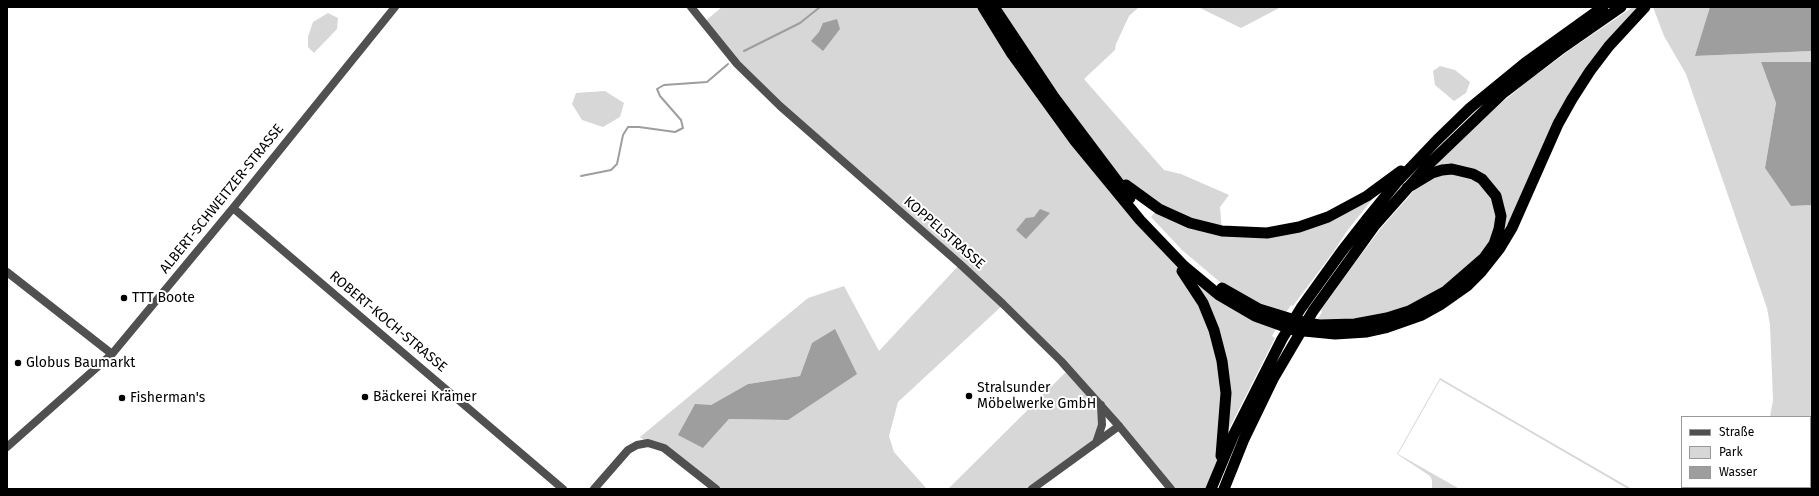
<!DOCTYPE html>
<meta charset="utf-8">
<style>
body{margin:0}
#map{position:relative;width:1819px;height:496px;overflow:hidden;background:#fff;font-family:"Fira Sans",sans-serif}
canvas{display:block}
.frame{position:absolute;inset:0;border:8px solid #000;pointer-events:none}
.legend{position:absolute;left:1681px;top:416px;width:130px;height:72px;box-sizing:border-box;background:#fff;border:1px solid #999;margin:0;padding:5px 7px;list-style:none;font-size:12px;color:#000}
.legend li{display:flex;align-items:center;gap:8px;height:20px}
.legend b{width:20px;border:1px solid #999}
</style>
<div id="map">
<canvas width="1819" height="496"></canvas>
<div class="frame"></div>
<ul class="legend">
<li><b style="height:5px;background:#505050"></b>Straße</li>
<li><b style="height:11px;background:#d7d7d7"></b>Park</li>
<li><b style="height:11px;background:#9e9e9e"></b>Wasser</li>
</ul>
</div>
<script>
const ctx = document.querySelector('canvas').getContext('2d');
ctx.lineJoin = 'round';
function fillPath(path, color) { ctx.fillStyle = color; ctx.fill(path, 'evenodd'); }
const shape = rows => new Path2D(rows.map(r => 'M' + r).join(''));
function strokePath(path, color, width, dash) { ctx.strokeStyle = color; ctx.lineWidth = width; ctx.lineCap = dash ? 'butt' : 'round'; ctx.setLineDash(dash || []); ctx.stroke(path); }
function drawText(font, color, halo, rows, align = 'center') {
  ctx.font = font + ' "Fira Sans",sans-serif'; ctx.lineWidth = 4; ctx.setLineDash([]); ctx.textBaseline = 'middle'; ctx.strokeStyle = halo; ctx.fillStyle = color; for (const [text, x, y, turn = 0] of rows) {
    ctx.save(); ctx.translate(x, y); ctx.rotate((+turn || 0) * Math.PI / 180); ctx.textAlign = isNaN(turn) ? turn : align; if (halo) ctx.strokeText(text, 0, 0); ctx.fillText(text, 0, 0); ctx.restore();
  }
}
const green = shape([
 [722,7,983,7,1185,275,1222,361,1220,467,1210,489,1171,489,1101,405,1096,443,1032,489,948,489,1069,369,1004,304,898,402,889,436,894,452,927,489,716,489,664,448,648,443,640,437,808,298,844,286,879,351,960,264,795,120,703,23],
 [812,343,788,420,729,419,703,448,695,405,711,405,748,384,800,376],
 [994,7,1139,7,1129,16,1116,44,1115,50,1084,79,1164,170,1181,174,1229,195,1220,207,1222,231,1190,223,1112,174],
 [1198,7,1281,7,1241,28],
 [1633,7,1642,7,1613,37,1584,75,1559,116,1509,226,1492,255,1471,277,1435,305,1388,324,1358,330,1312,329,1313,326,1348,327,1367,325,1403,316,1440,299,1470,276,1484,261,1498,242,1502,229,1504,215,1501,202,1496,189,1478,172,1460,166,1432,168,1500,104,1528,81,1571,49],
 [1653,7,1710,7,1696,56,1812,51,1812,62,1761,62,1776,103,1765,168,1791,206,1812,205,1812,471,1810,469,1810,417,1770,417,1773,400,1770,325,1767,308,1686,74,1664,36],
 [328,13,338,18,337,29,314,53,308,47,308,37,313,22],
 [1440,66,1455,70,1470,82,1466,93,1454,101,1435,85,1433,71],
 [605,91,624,103,620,117,603,127,582,120,572,104,576,93],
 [1461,172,1488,188,1498,215,1488,247,1430,298,1370,319,1317,320,1322,312,1321,310,1356,261,1382,227,1419,185,1435,175],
 [1382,187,1347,231,1334,251,1293,306,1291,305,1285,314,1266,308,1221,283,1182,250,1151,217,1157,210,1183,223,1282,233],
 [1193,278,1278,326,1272,336,1275,338,1229,429,1227,428,1229,397],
 [1440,378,1632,489,1628,489,1440,380,1398,454,1458,488,1457,489,1432,489,1432,480,1430,476,1397,454]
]);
const water = shape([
 [1710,7,1812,7,1812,51,1695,56],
 [837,19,840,29,823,51,811,41,819,32,823,23],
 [1761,62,1812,62,1812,205,1791,206,1765,168,1776,103],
 [1040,209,1050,213,1026,239,1016,230,1026,218,1034,217],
 [835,329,857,374,788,420,729,419,703,448,678,435,695,404,711,405,748,384,800,376,812,343]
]);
const stream = shape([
 [744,51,800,23,820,7],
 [581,176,611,170,617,164,623,135,628,127,639,127,675,132,683,128,681,120,660,96,657,89,664,85,707,82,728,64]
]);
const minor = shape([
 [233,208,563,489],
 [7,272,112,354],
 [1096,443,1102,425,1101,405],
 [7,447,112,354,233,208,395,7],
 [594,489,628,450,637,445,648,443,664,448,716,489],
 [1032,489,1119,426]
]);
const tertiary = shape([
 [691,7,737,64,780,106,960,264,1003,304,1061,361,1119,426,1171,489]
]);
const trunk = shape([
 [983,7,1012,54,1075,141,1140,220,1184,266,1219,295,1255,316,1294,330,1335,334,1367,332,1385,328,1422,315,1440,305,1467,286,1481,272,1500,248,1512,228,1558,124,1572,99,1590,71,1609,46,1645,7],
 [994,7,1054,97,1130,198],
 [1126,185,1159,209,1190,223,1222,231,1267,233,1299,227,1328,217,1367,196,1401,171],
 [1182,271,1203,303,1214,330,1222,361,1226,393,1221,456],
 [1222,288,1259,309,1298,321,1319,325,1355,324,1387,318,1409,311,1446,291,1484,258,1494,244,1499,229,1501,216,1496,196,1482,179,1473,174,1452,169,1442,170,1432,173,1407,188],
 [1211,489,1234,434,1282,339,1301,308,1342,251,1367,219,1397,182,1437,140,1470,108,1525,63,1603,7],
 [1224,489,1244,439,1273,379,1313,311,1375,225,1429,164,1502,94,1562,48,1621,7]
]);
const markers = [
 [124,298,4,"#000"],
 [18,363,4,"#000"],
 [969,396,4,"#000"],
 [365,397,4,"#000"],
 [122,398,4,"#000"]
];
const streetNames = [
 ["ALBERT-SCHWEITZER-STRASSE",222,199,-51],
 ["KOPPELSTRASSE",944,233,41],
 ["ROBERT-KOCH-STRASSE",388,322,40]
];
const poiNames = [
 ["TTT Boote",132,298],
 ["Globus Baumarkt",26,363],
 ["Stralsunder",977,388],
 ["Möbelwerke GmbH",977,404],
 ["Bäckerei Krämer",373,397],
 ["Fisherman's",130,398]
];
fillPath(green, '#d7d7d7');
fillPath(water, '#9e9e9e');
strokePath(stream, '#9e9e9e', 2);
strokePath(minor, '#505050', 8);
strokePath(tertiary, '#505050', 8);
strokePath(trunk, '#000', 11);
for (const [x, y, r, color] of markers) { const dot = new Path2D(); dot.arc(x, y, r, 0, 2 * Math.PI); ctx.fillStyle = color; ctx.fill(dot); strokePath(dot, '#fff', 1.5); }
drawText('14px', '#000', '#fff', streetNames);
drawText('14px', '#000', '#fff', poiNames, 'left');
</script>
